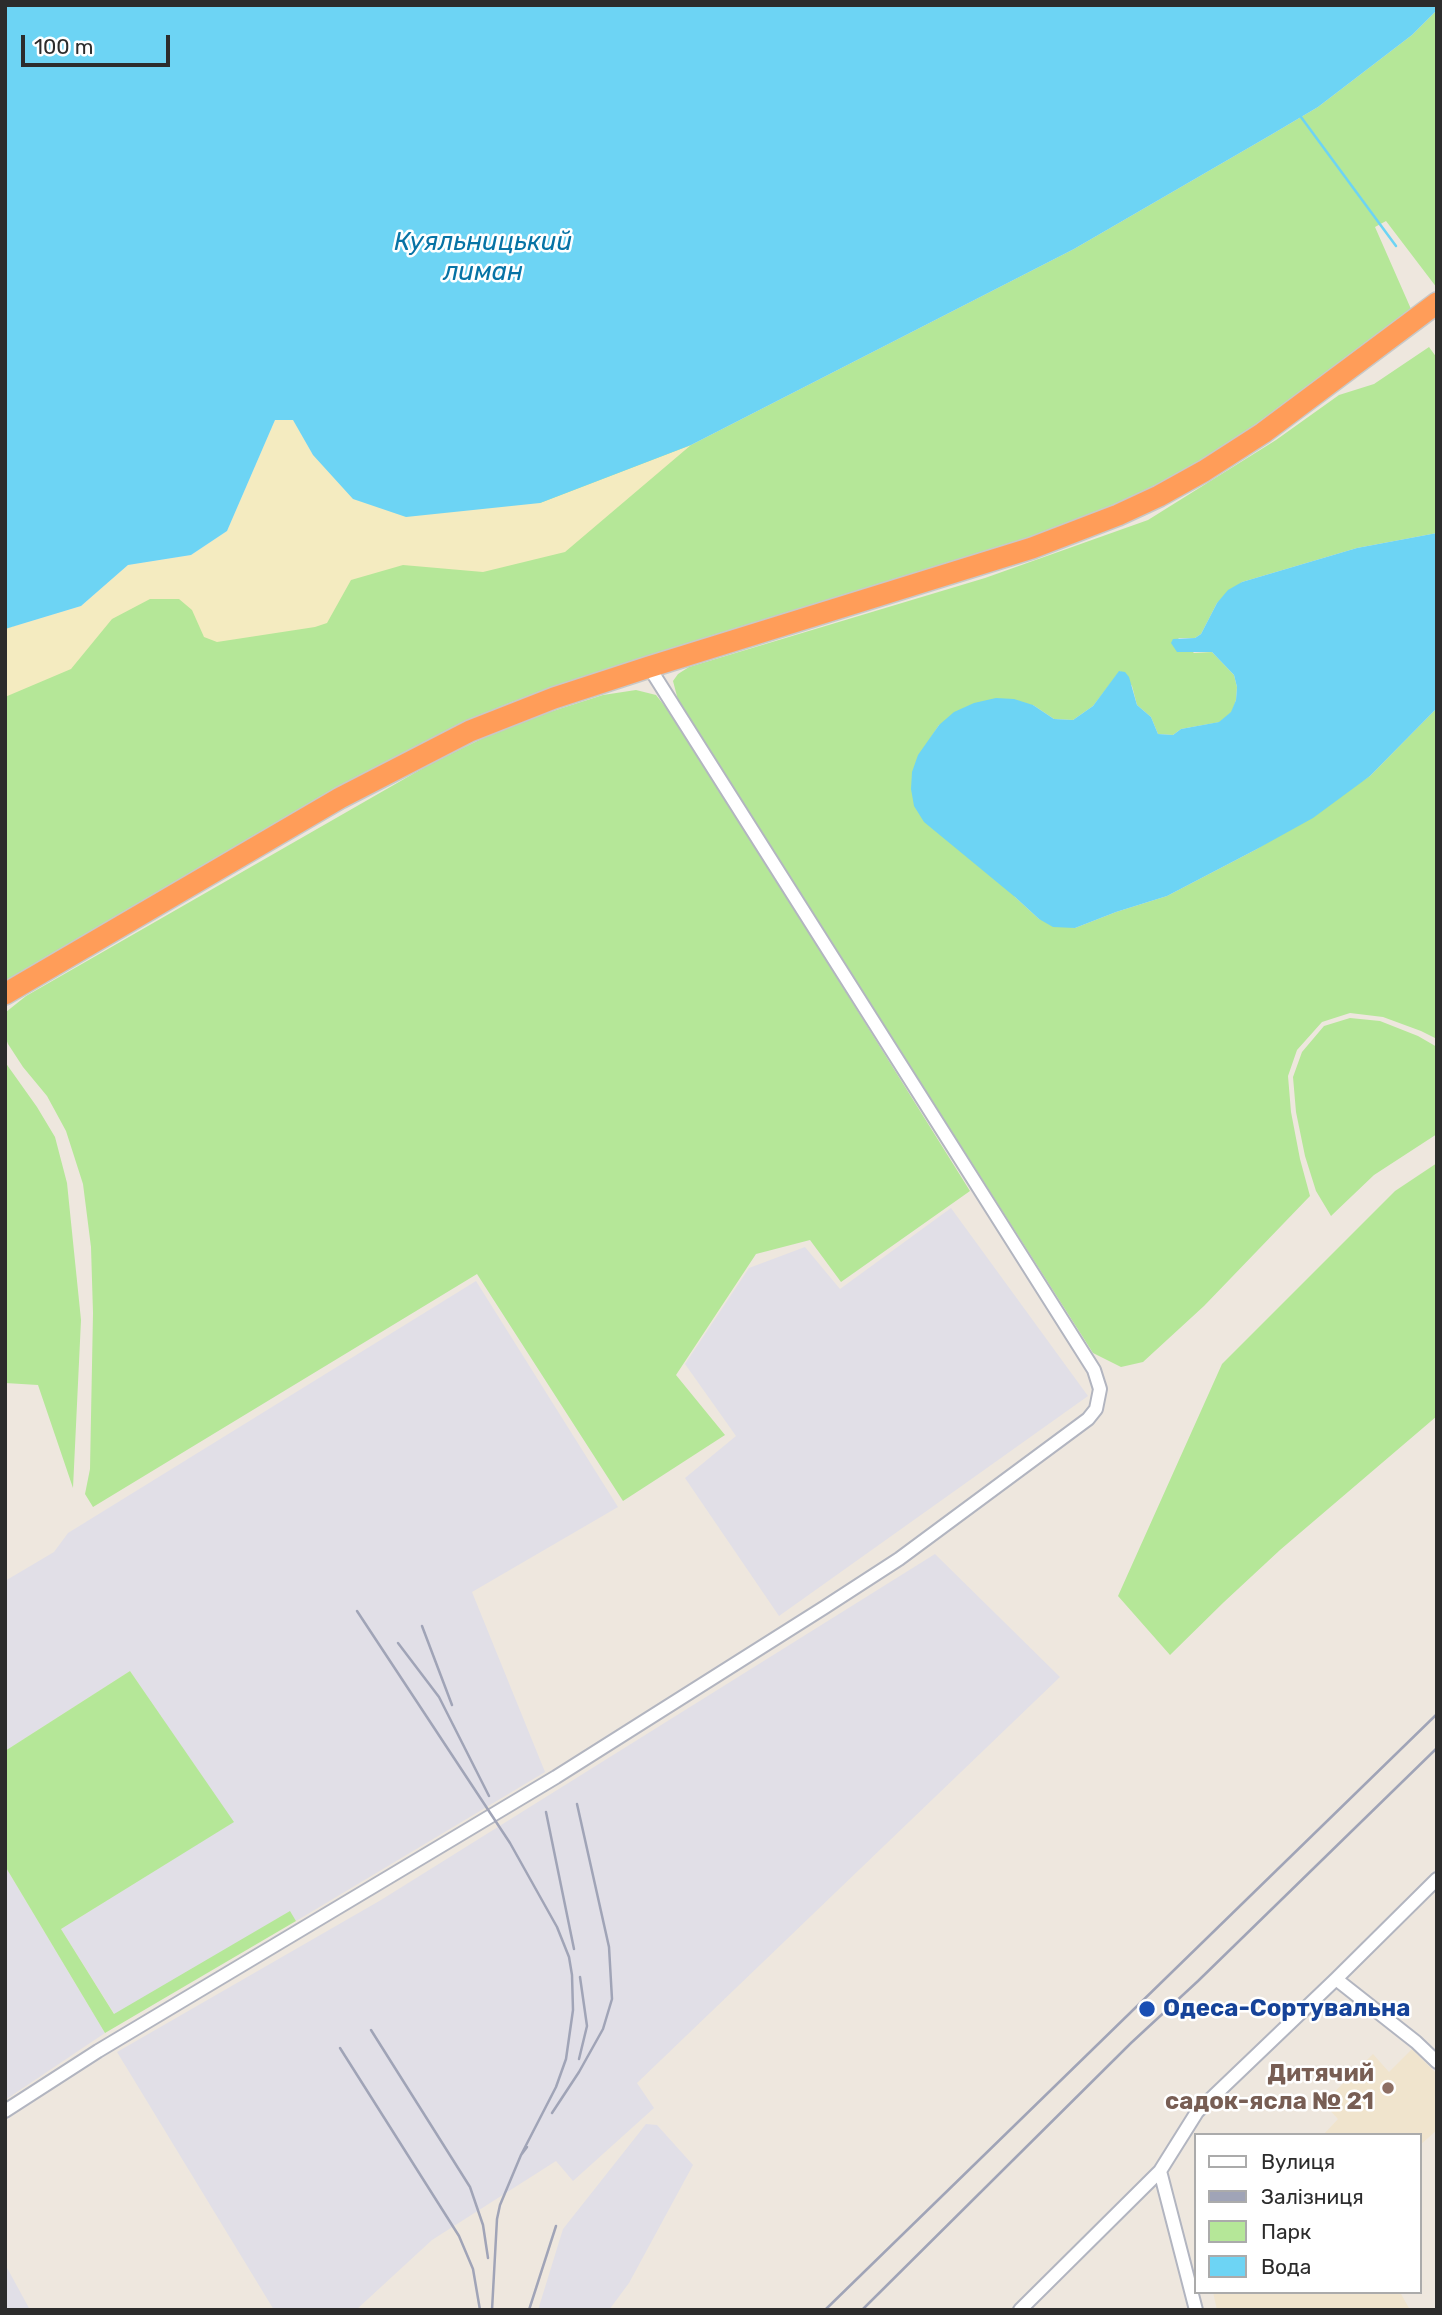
<!DOCTYPE html>
<meta charset="utf-8">
<style>
body{margin:0}
#map{position:relative;width:1442px;height:2315px;overflow:hidden;background:#eee7de;font-family:Rubik,sans-serif}
canvas{display:block}
.frame{position:absolute;inset:0;border:7px solid #2c2c2c;pointer-events:none}
.legend{position:absolute;left:1194px;top:2133px;width:228px;height:161px;box-sizing:border-box;background:#fff;border:2px solid #ababab;margin:0;padding:9px 12px;list-style:none;font-size:21px;color:#2c2c2c}
.legend li{display:flex;align-items:center;gap:14px;height:35px}
.legend b{width:35px;border:2px solid #ababab}
.scale{position:absolute;left:21px;top:35px;width:149px;height:32px;box-sizing:border-box;border:4px solid #2c2c2c;border-top:0;padding-left:9px;font-size:21px;line-height:24px;white-space:nowrap;color:#2c2c2c;-webkit-text-stroke:5px #fff;paint-order:stroke}
</style>
<div id="map">
<canvas width="1442" height="2315"></canvas>
<div class="frame"></div>
<ul class="legend">
<li><b style="height:9px;background:#fff"></b>Вулиця</li>
<li><b style="height:9px;background:#a0a4b7"></b>Залізниця</li>
<li><b style="height:19px;background:#b5e798"></b>Парк</li>
<li><b style="height:19px;background:#6dd4f4"></b>Вода</li>
</ul>
<div class="scale">100 m</div>
</div>
<script>
const ctx = document.querySelector('canvas').getContext('2d');
ctx.lineJoin = 'round';
function fillPath(path, color) { ctx.fillStyle = color; ctx.fill(path, 'evenodd'); }
const shape = rows => new Path2D(rows.map(r => 'M' + r).join(''));
function strokePath(path, color, width, dash) { ctx.strokeStyle = color; ctx.lineWidth = width; ctx.lineCap = dash ? 'butt' : 'round'; ctx.setLineDash(dash || []); ctx.stroke(path); }
function drawText(font, color, halo, rows, align = 'center') {
  ctx.font = font + ' Rubik,sans-serif'; ctx.lineWidth = 5; ctx.setLineDash([]); ctx.textBaseline = 'middle'; ctx.strokeStyle = halo; ctx.fillStyle = color; for (const [text, x, y, turn = 0] of rows) {
    ctx.save(); ctx.translate(x, y); ctx.rotate((+turn || 0) * Math.PI / 180); ctx.textAlign = isNaN(turn) ? turn : align; if (halo) ctx.strokeText(text, 0, 0); ctx.fillText(text, 0, 0); ctx.restore();
  }
}
const industrial = shape([
 [951,1208,1088,1396,779,1616,685,1478,736,1436,685,1364,749,1268,805,1247,840,1289],
 [476,1281,618,1507,472,1592,545,1772,296,1921,289,1912,115,2015,61,1929,233,1822,130,1671,5,1751,5,1581,54,1552,68,1533],
 [935,1554,1060,1677,637,2083,654,2108,573,2181,556,2161,432,2240,356,2310,274,2310,117,2052,381,1900],
 [5,1866,105,2033,5,2100],
 [646,2124,657,2125,693,2165,629,2283,609,2310,538,2310,563,2229],
 [5,2264,30,2310,5,2310]
]);
const education = shape([
 [1412,2049,1437,2074,1437,2130,1419,2146,1419,2135,1323,2135,1338,2119,1323,2103,1373,2054,1389,2072],
 [1213,2292,1400,2292,1410,2310,1217,2310]
]);
const green = shape([
 [1437,10,1437,288,1386,221,1375,227,1411,309,1300,395,1233,442,1167,480,1093,514,972,558,723,632,512,702,451,728,361,775,5,982,5,629,691,445,1074,249,1269,136,1318,107,1412,35],
 [1429,347,1437,358,1437,533,1357,548,1242,582,1217,603,1201,634,1195,638,1178,638,1194,653,1212,652,1234,675,1237,687,1236,700,1232,712,1220,722,1181,729,1173,735,1158,734,1151,717,1137,705,1132,686,1120,671,1093,706,1073,720,1054,719,1033,705,939,725,930,739,1015,897,1039,919,1075,928,1116,912,1167,896,1257,849,1370,776,1437,708,1437,1039,1421,1031,1383,1017,1350,1013,1322,1022,1297,1050,1288,1076,1291,1112,1300,1159,1310,1196,1204,1306,1143,1362,1121,1367,1093,1353,679,704,673,681,678,674,689,667,985,578,1148,520,1276,440,1339,395,1374,384],
 [636,690,656,695,678,723,970,1191,841,1282,810,1240,756,1254,676,1375,725,1435,623,1501,477,1274,93,1507,85,1494,90,1469,93,1313,91,1247,83,1184,66,1131,47,1096,23,1067,8,1044,5,1036,6,1012,26,996,432,763,512,724,603,695],
 [1350,1018,1380,1021,1418,1036,1437,1047,1437,1134,1374,1175,1331,1216,1316,1191,1305,1156,1296,1112,1293,1077,1302,1052,1324,1026],
 [5,1062,37,1107,55,1137,67,1183,81,1320,73,1488,38,1385,5,1383],
 [1437,1163,1437,1416,1280,1550,1224,1602,1170,1655,1118,1596,1222,1364,1395,1191],
 [130,1671,234,1822,61,1929,114,2014,290,1911,296,1921,105,2033,5,1866,5,1751]
]);
const sand = shape([
 [293,419,313,455,540,503,691,445,565,552,483,572,403,565,351,580,327,623,315,627,217,642,204,637,192,610,179,599,150,599,112,619,71,669,5,697,5,629,81,606,128,565,191,555,227,531,275,420]
]);
const water = shape([
 [5,5,1437,5,1437,10,1412,35,1318,107,1269,136,1074,249,691,445,540,503,406,517,353,499,313,455,293,420,275,420,227,531,191,555,128,565,81,606,5,629],
 [1437,533,1437,708,1370,776,1313,818,1257,849,1167,896,1116,912,1075,928,1053,927,1039,919,1015,897,924,822,914,806,911,789,912,772,918,755,939,725,954,712,974,703,996,698,1014,699,1033,705,1054,719,1073,720,1093,706,1119,671,1125,672,1129,677,1137,705,1151,717,1158,734,1173,735,1181,729,1219,722,1231,712,1236,700,1237,687,1234,675,1212,652,1177,652,1171,643,1173,639,1195,638,1201,634,1217,603,1228,590,1242,582,1357,548]
]);
const stream = shape([
 [1301,117,1396,246]
]);
const street = shape([
 [1336,1979,1416,2042,1437,2062],
 [5,2111,98,2051,556,1777,825,1607,899,1559,1088,1419,1096,1409,1100,1389,1094,1370,649,667],
 [1160,2171,1196,2310],
 [1020,2310,1160,2171,1197,2112,1336,1979,1437,1879]
]);
const highway = shape([
 [5,994,340,798,470,731,554,698,649,667,1032,548,1118,515,1159,496,1204,471,1263,433,1437,303]
]);
const rail = shape([
 [357,1611,510,1843,557,1927,569,1957,572,1975,573,2010,566,2059,556,2087,521,2155],
 [422,1626,452,1705],
 [398,1643,439,1697,489,1796],
 [546,1812,574,1949],
 [371,2030,470,2187,483,2225,488,2258],
 [340,2048,459,2236,473,2269,480,2310],
 [579,2059,587,2026,580,1977],
 [552,2113,579,2072,603,2029,612,1999,609,1947,577,1804],
 [492,2310,497,2219,500,2205,521,2155,527,2147],
 [529,2310,556,2226],
 [825,2310,1437,1714],
 [862,2310,1131,2043,1198,1981,1437,1748]
]);
const markers = [
 [1147,2009,9,"#1a4fb4"],
 [1388,2088,7,"#8d6e63"]
];
const transitNames = [
 ["Одеса-Сортувальна",1163,2009]
];
const educationNames = [
 ["Дитячий",1374,2074],
 ["садок-ясла № 21",1374,2102]
];
const waterNames = [
 ["Куяльницький",483,242],
 ["лиман",483,272]
];
fillPath(industrial, '#e1dfe7');
fillPath(education, '#f0e4cd');
fillPath(green, '#b5e798');
fillPath(sand, '#f4ebc0');
fillPath(water, '#6dd4f4');
strokePath(stream, '#6dd4f4', 2.5);
strokePath(street, '#b2b5c0', 16);
strokePath(highway, '#c8c8c8', 24);
strokePath(street, '#fff', 12);
strokePath(highway, '#ff9d59', 21);
strokePath(rail, '#a0a4b7', 2.5);
for (const [x, y, r, color] of markers) { const dot = new Path2D(); dot.arc(x, y, r, 0, 2 * Math.PI); ctx.fillStyle = color; ctx.fill(dot); strokePath(dot, '#fff', 2.5); }
drawText('bold 24px', '#164399', '#fff', transitNames, 'left');
drawText('bold 24px', '#785e54', '#fff', educationNames, 'right');
drawText('italic 26px', '#0773a5', '#fff', waterNames);
</script>
